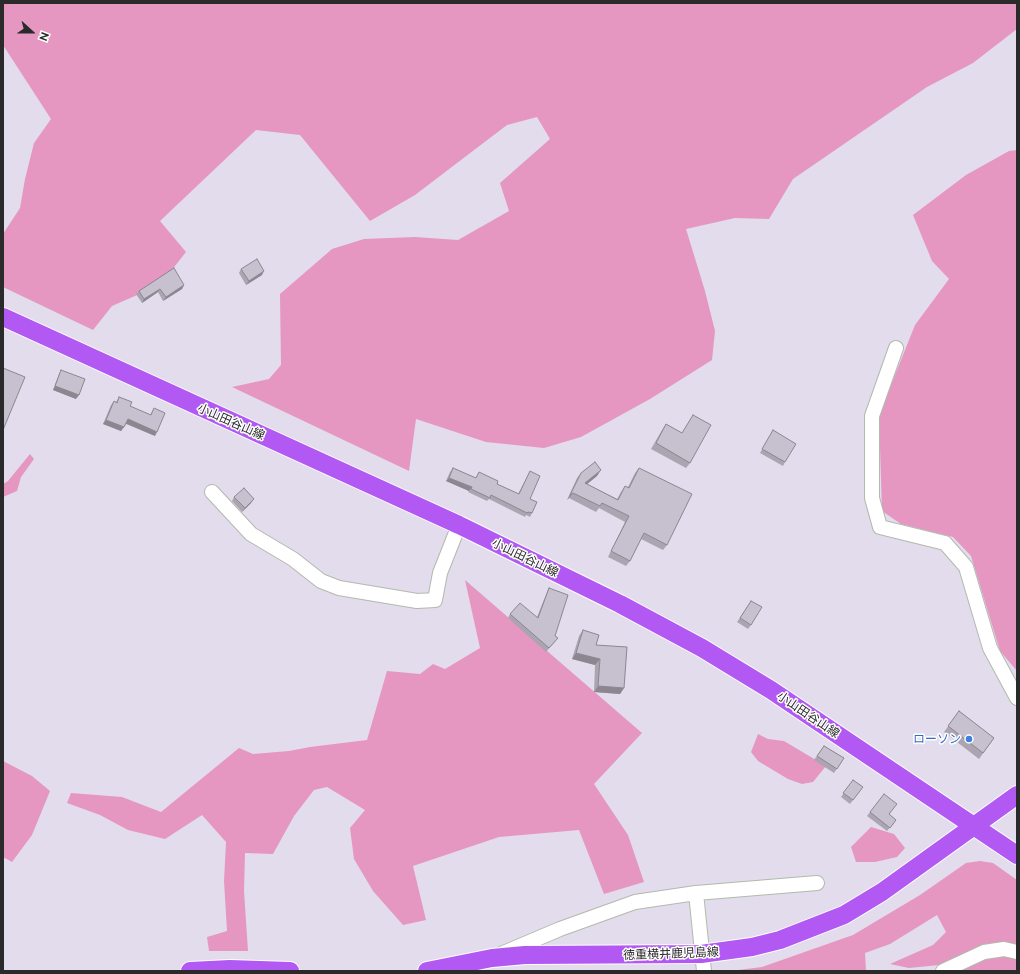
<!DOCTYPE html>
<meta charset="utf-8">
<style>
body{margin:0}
#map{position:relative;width:1020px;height:974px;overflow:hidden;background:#e2dced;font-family:Raleway,sans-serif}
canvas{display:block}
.frame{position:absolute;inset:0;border:4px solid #2a2a2a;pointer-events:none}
.north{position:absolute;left:12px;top:12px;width:40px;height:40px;-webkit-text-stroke:3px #fff;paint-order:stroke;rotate:111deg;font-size:11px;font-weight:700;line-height:16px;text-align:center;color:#2a2a2a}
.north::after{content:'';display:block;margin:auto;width:14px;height:18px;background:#2a2a2a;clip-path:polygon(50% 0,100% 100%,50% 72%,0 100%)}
</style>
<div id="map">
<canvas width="1020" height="974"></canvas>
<div class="frame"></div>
<div class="north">N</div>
</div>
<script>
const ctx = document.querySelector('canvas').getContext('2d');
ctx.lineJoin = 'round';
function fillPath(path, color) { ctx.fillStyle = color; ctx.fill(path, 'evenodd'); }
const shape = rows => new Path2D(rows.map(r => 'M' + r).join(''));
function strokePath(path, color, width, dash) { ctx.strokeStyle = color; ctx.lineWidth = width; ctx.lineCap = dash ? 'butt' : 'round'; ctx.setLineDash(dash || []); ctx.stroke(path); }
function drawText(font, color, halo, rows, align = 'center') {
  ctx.font = font + ' Raleway,"Noto Sans JP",sans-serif'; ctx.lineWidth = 3; ctx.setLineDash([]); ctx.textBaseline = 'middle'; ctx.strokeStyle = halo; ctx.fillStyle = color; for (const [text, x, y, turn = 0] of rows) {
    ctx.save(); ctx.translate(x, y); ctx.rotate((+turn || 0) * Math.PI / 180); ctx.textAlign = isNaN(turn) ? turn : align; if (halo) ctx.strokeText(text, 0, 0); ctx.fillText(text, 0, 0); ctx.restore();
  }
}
const green = shape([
 [3,3,1017,3,1017,29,973,63,927,87,793,179,769,219,735,218,686,229,705,291,715,331,712,360,650,399,581,437,544,448,486,442,416,419,409,471,232,387,269,379,281,365,280,294,332,249,364,239,415,237,458,240,509,211,500,183,550,139,537,117,507,125,415,195,370,221,300,135,256,130,160,221,186,252,160,285,112,306,93,330,3,287,3,234,20,208,25,179,34,143,51,119,3,45],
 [1017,150,1017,671,1000,651,971,556,953,537,901,524,882,511,879,415,915,325,949,279,932,261,913,215,966,175,1009,151],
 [30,454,34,459,21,477,17,491,3,497,3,484,8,481],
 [465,580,642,733,594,784,628,835,644,882,604,894,579,830,499,837,413,866,426,920,403,925,373,891,354,859,350,828,365,810,327,787,314,790,294,816,273,854,245,853,244,891,248,951,209,951,207,937,227,931,224,881,226,842,202,815,165,839,128,830,100,815,67,803,71,793,122,797,161,812,239,748,253,754,289,751,310,747,367,740,387,671,420,674,433,664,445,669,480,648],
 [758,734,768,739,784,741,826,766,813,782,802,784,788,779,758,761,751,752],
 [3,761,32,776,50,791,32,835,12,862,3,857],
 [871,827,894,834,905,848,897,857,875,862,856,862,851,847],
 [980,861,993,863,1017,880,1017,971,939,971,939,965,909,968,890,964,933,945,946,932,937,915,890,944,865,953,866,971,730,971,762,967,853,935,920,895,966,863]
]);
const minor = shape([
 [896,348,872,416,872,498,880,527,945,543,966,567,990,648,1017,698],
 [212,492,251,534,293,559,321,581,339,588,417,601,435,600,440,573,459,525],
 [696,893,704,971],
 [501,954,560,929,635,902,696,893,817,883],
 [943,971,984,952,1004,949,1017,952]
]);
const major = shape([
 [3,317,459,525,620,604,702,648,771,690,1017,855],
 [190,971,230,969,290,971],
 [427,971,492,958,525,955,701,954,752,947,780,940,844,915,882,892,1017,795]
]);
const wall = shape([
 [241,269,262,275,246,285,239,273],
 [184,285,182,289,163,301,158,292,142,303,136,294,139,291],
 [61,370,76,399,53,390,59,374],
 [119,397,130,406,150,415,154,408,155,436,126,424,121,431,103,424,111,405,114,401,116,402],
 [693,415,690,463,686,468,651,449,662,430,666,424,682,433],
 [773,430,785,462,783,466,760,453],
 [453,468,476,478,479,472,497,484,518,494,528,475,530,471,530,499,532,513,530,517,526,515,525,517,489,499,487,501,468,492,469,491,446,481,450,472],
 [639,468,667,545,663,550,641,539,630,561,626,566,608,557,625,522,599,508,596,512,569,498,567,500,577,478,581,473,597,476,587,484,617,499,621,492,625,486,628,487,635,473],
 [234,497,251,503,242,512,232,501],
 [549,588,555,636,558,638,546,652,508,618,510,614,537,617,547,592],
 [751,601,751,625,748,629,737,622],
 [583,630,596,645,624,688,620,694,594,692,595,665,572,659,579,636],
 [959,711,994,738,979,759,944,732],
 [824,746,844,758,834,773,814,760],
 [853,780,863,787,850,804,841,797],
 [894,808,889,814,896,820,887,831,867,816,870,812]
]);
const shadedWall = shape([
 [264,271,262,275,246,285,249,281],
 [184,285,182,289,163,301,166,297],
 [160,289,158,292,142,303,144,299],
 [55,386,79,395,76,399,53,390],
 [128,419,157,432,155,436,125,423],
 [106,420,124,427,121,431,103,424],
 [601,470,597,476,581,489,585,483],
 [449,478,472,487,469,491,446,481],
 [573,493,569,498,567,500,570,495],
 [254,499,251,503,242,512,245,508],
 [576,653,600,659,595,665,572,659],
 [598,686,624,688,620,694,594,692]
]);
const building = shape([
 [257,259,264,271,249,281,241,269,257,259],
 [174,268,184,285,166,297,160,289,144,299,139,291,174,268],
 [3,368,25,377,3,430,3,368],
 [61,370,85,379,79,395,55,386,61,370],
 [119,397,132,402,130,406,151,415,154,408,165,413,157,432,128,419,124,427,106,420,114,401,117,403,119,397],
 [693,415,711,425,690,463,656,443,666,424,682,433,693,415],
 [773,430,796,444,785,462,762,449,773,430],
 [595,462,601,470,585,483,618,500,625,486,629,488,639,468,692,494,667,545,644,533,630,561,611,551,629,516,602,503,600,506,573,493,570,495,581,473,595,462],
 [453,468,476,478,479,472,498,481,497,484,519,494,530,471,540,476,530,499,537,502,532,513,528,512,527,513,491,495,490,498,471,489,472,487,449,478,453,468],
 [244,488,254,499,245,508,234,497,244,488],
 [549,588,568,595,555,636,558,638,549,648,510,614,520,603,538,618,549,588],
 [751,601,762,607,751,625,740,618,751,601],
 [583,630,599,635,596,645,627,647,624,688,598,686,600,659,576,653,583,630],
 [959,711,994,738,983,753,948,726,959,711],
 [824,746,844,758,837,769,817,756,824,746],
 [853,780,863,787,853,800,843,793,853,780],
 [884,794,897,804,889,814,896,820,890,828,870,812,884,794]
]);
const markers = [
 [969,739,4,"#3f7fe0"]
];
const streetNames = [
 ["小山田谷山線",231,422,24],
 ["小山田谷山線",525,558,26],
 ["小山田谷山線",808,715,34],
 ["徳重横井鹿児島線",671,954,-2]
];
const shopNames = [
 ["ローソン",961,739]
];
fillPath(green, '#e597c1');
strokePath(minor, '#b2baac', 16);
strokePath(major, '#fff', 20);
strokePath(minor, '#fff', 14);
strokePath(major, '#b259f4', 18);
fillPath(wall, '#aba5b1');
fillPath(shadedWall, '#8b8690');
fillPath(building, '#c7c0ce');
strokePath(building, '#8b8690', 1);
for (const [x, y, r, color] of markers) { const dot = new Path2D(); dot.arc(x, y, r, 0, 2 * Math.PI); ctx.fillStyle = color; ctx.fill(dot); strokePath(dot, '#fff', 1.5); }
drawText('12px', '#2a2a2a', '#fff', streetNames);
drawText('12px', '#366cbe', '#fff', shopNames, 'right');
</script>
